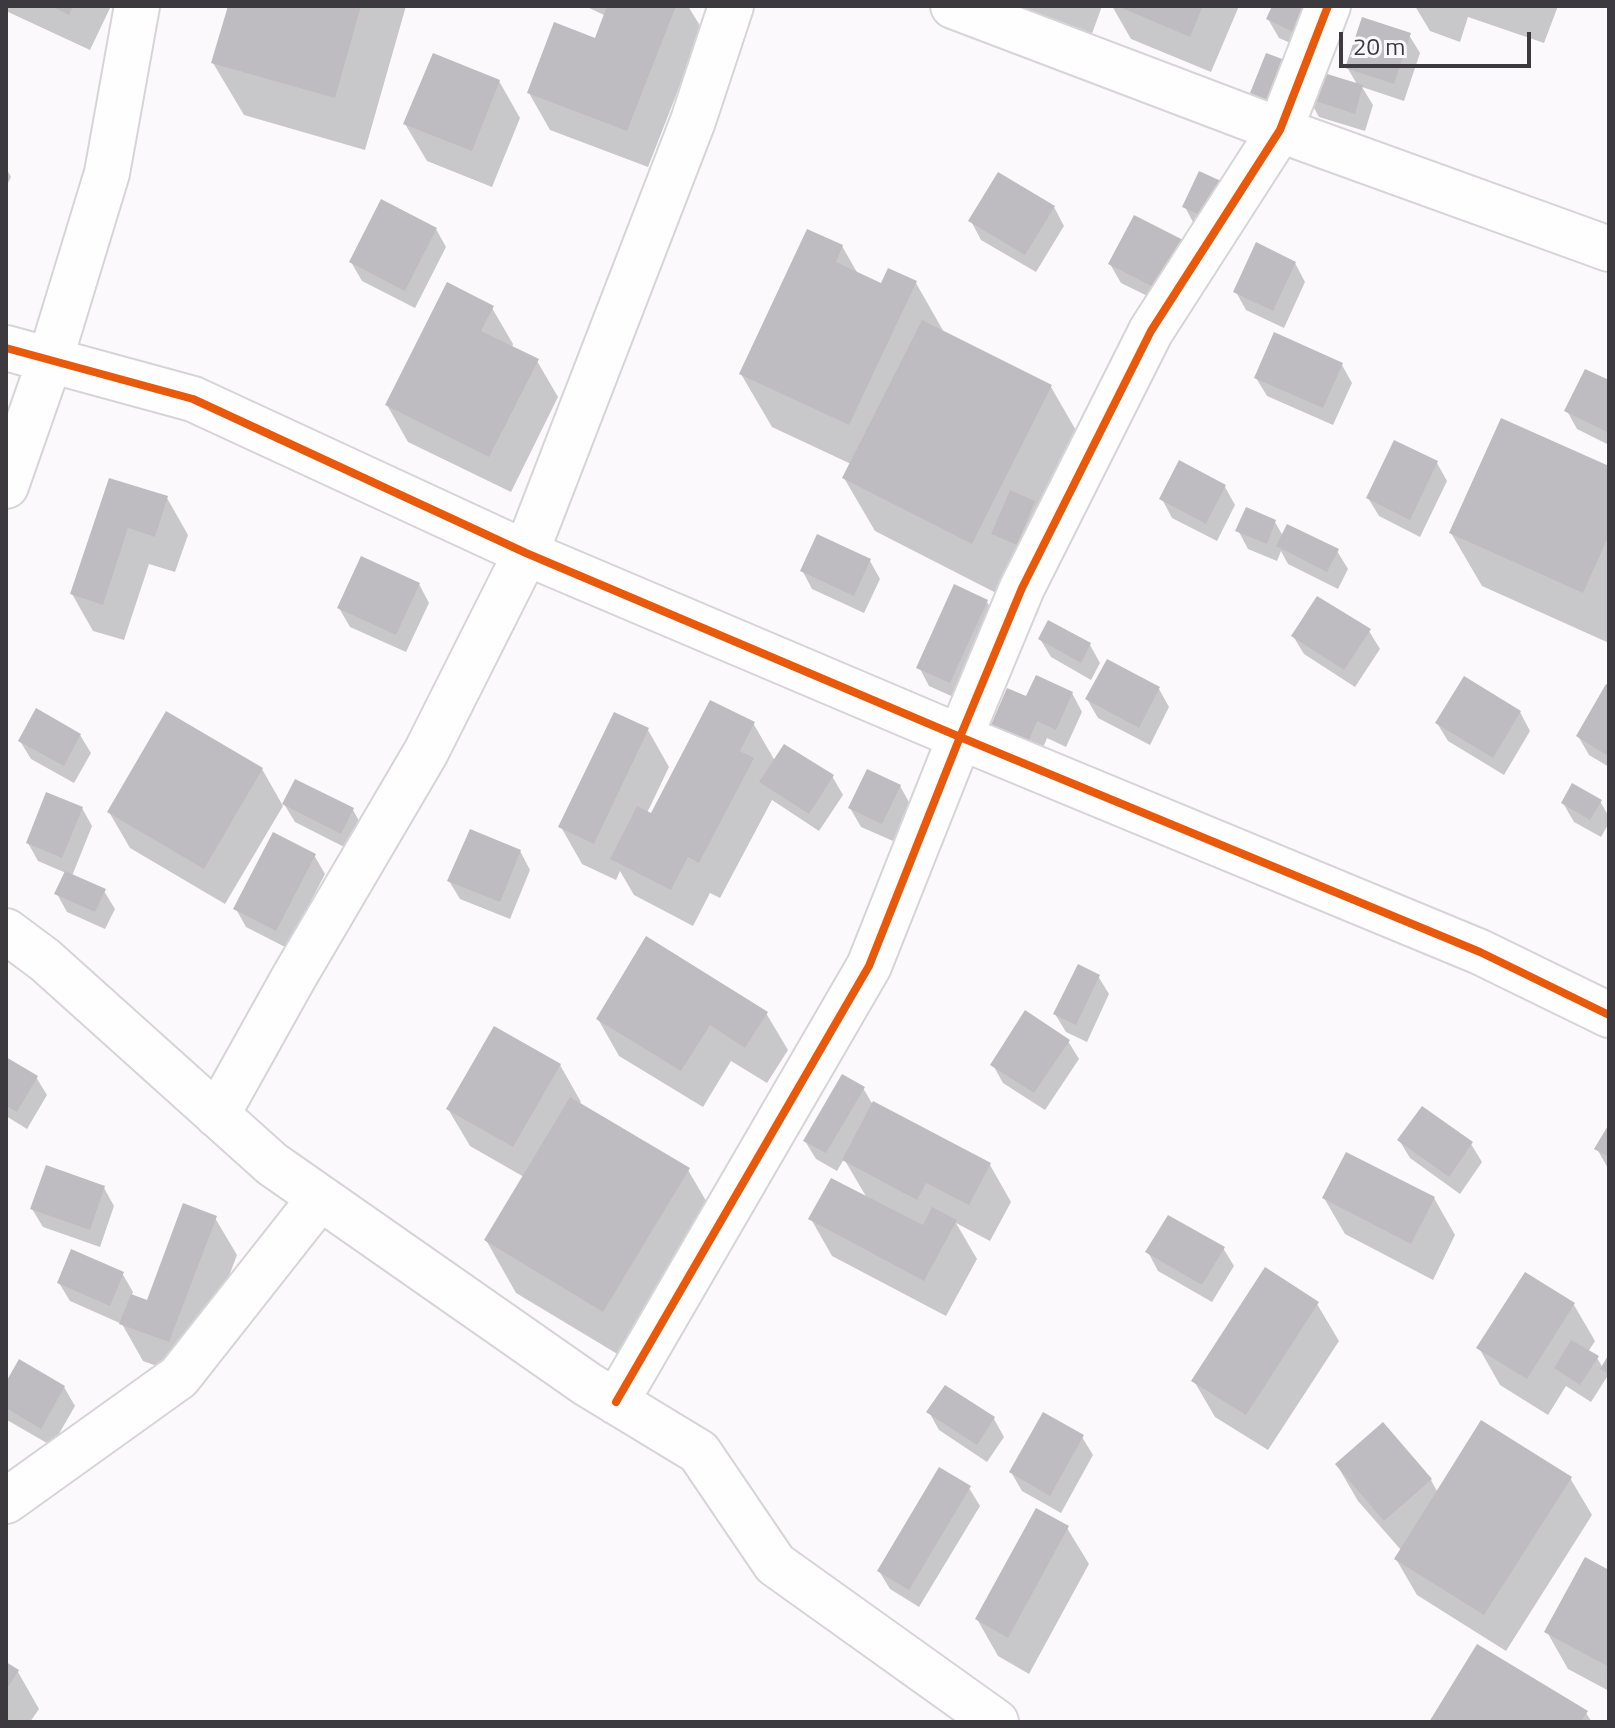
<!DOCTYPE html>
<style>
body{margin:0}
#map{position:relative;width:1615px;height:1728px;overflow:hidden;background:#fbf9fc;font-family:"Titillium Web",sans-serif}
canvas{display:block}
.frame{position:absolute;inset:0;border:8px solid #3c3a3f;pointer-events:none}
.scale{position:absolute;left:1339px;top:32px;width:192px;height:36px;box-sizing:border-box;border:4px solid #3c3a3f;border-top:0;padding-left:10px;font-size:24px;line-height:28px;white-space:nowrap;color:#3c3a3f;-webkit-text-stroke:6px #fbf8fd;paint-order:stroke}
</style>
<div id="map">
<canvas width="1615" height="1728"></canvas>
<div class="frame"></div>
<div class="scale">20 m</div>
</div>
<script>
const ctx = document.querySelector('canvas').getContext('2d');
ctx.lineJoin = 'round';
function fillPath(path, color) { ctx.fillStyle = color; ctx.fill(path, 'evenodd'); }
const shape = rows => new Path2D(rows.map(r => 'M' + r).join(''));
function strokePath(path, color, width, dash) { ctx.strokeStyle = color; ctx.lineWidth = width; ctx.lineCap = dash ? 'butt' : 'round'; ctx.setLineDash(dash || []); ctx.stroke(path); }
const shadow = shape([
 [6,6,111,6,90,50,6,11],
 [230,6,406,6,365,150,244,115,213,63],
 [585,6,688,6,702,29,648,167,550,130,529,93,596,41,606,16],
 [942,6,1102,6,1084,56],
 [1112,6,1239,6,1211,72,1131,39],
 [1274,6,1313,53,1279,38,1268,19],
 [1415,6,1558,6,1544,43,1468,17,1460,42,1430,31],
 [1409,35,1420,53,1404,101,1362,87,1373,105,1365,131,1319,117,1307,95,1262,111,1252,93,1358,86,1347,67],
 [499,81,520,118,492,187,427,161,405,124],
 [6,168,11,177,6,187],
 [1231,188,1195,226,1185,207],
 [1054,207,1064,226,1036,272,981,240,971,221],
 [1135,218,1178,311,1121,283,1110,264],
 [436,229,446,247,415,308,362,281,351,262],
 [842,246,858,274,882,286,916,283,945,334,1051,387,1081,439,1002,596,875,531,844,478,851,464,772,427,741,374],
 [1295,263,1305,282,1284,328,1246,310,1236,292],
 [492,308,513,344,512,348,537,361,558,397,511,492,408,442,387,405],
 [1342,365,1352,383,1333,425,1267,396,1256,378],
 [1609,382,1609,445,1577,429,1567,411],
 [1437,463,1447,481,1420,537,1379,516,1368,498],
 [1609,468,1609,643,1482,586,1451,533],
 [110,480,167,498,188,535,175,572,149,564,124,640,93,631,72,594],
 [1225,487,1235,505,1217,541,1172,518,1162,499],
 [1275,522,1283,536,1337,551,1348,569,1338,589,1288,564,1281,551,1277,561,1248,549,1238,530],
 [870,561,880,579,864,613,812,589,802,570],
 [419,584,429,603,406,652,350,627,339,608],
 [987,602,998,620,960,700,929,686,919,667],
 [1369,631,1380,649,1355,687,1304,654,1293,636],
 [1040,639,1090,645,1100,663,1091,680,1051,657],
 [1607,687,1609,688,1609,767,1589,755,1578,736],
 [1159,689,1169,707,1150,745,1098,718,1087,699],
 [1072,693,1082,712,1066,747,1047,738,1038,760,1003,745,1027,699],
 [1520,712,1530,731,1504,775,1448,741,1437,723],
 [753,723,775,761,832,776,843,795,819,831,772,800,720,898,710,893,693,926,634,895,620,871,616,880,582,864,561,827,648,730,669,767,647,813,652,816],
 [80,735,91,753,74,783,31,759,20,741],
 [262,769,283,806,225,904,130,848,109,812],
 [900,786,910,804,893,841,861,827,850,808],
 [1600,801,1609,817,1609,823,1601,837,1574,822,1563,803],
 [284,804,353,810,363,828,352,851,295,822],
 [82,808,92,826,72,876,104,891,115,909,105,929,67,912,57,894,66,873,38,861,28,843],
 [520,851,530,870,510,919,460,899,449,881],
 [314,855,325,874,287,948,246,927,236,909],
 [1098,976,1109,994,1087,1042,1066,1032,1055,1014],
 [766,1013,788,1050,767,1083,731,1061,703,1107,619,1056,598,1019],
 [1068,1041,1079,1059,1045,1110,1003,1083,993,1065],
 [6,1059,36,1077,47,1095,27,1129,6,1116],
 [560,1065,581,1102,579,1104,688,1170,719,1223,634,1364,516,1293,486,1240,524,1177,470,1146,448,1109],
 [863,1088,873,1105,990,1165,1011,1202,990,1241,956,1223,977,1259,946,1316,832,1256,811,1219,867,1198,844,1159,837,1171,816,1159,805,1141],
 [1609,1128,1609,1170,1597,1149],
 [1399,1140,1471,1144,1482,1162,1460,1194,1410,1158],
 [104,1188,114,1206,100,1247,43,1227,32,1209],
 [1324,1198,1434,1198,1455,1235,1433,1280,1345,1234],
 [215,1218,237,1255,190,1378,143,1361,122,1324,70,1301,59,1283,122,1273,133,1292,131,1297,148,1303],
 [1223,1248,1234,1266,1212,1302,1158,1271,1148,1252],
 [1317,1304,1339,1341,1268,1450,1215,1417,1194,1381],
 [1574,1305,1595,1341,1588,1352,1597,1358,1603,1368,1609,1358,1609,1380,1607,1377,1591,1402,1566,1386,1548,1415,1500,1385,1479,1348],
 [6,1386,64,1387,75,1406,52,1446,7,1420],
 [946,1387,994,1419,1004,1437,987,1462,939,1430,929,1412],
 [1382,1425,1431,1480,1438,1493,1570,1478,1592,1515,1506,1651,1417,1595,1396,1559,1401,1550,1358,1501,1337,1465],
 [1082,1437,1093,1455,1061,1513,1022,1491,1011,1472],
 [969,1488,980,1506,919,1607,890,1589,879,1571],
 [1067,1528,1089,1564,1029,1674,998,1656,977,1619],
 [1609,1572,1609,1691,1568,1669,1547,1632],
 [6,1664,18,1672,39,1709,30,1722,6,1722],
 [1586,1713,1592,1722,1431,1722]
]);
const building = shape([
 [51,6,73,6,69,15],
 [228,6,361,6,335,98,211,63],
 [607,6,676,6,627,131,527,93,554,22,595,38],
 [1117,6,1203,6,1190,37],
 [1272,6,1316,6,1302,36,1266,19],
 [1362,17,1411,33,1394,84,1345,68],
 [433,53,500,80,472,151,403,124],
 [1266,53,1301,66,1285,107,1250,93],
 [1314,70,1363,85,1355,114,1306,98],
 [1199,171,1232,186,1216,222,1182,207],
 [998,172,1055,206,1025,255,968,221],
 [381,199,437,228,405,291,349,262],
 [1134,215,1193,245,1167,294,1108,264],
 [807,229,843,245,836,262,881,283,888,268,917,281,849,425,739,374],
 [1256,242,1296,262,1273,311,1233,292],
 [447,282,494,306,481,331,539,359,489,457,385,405],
 [922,320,1052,385,972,544,842,478],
 [1274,332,1343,363,1323,408,1254,378],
 [1585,369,1609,380,1609,433,1564,411],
 [1501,418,1609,466,1609,535,1583,593,1449,533],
 [1394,440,1438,461,1410,520,1366,498],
 [1179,460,1226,485,1206,524,1159,499],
 [109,478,168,496,155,537,128,528,103,605,70,594],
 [1010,490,1035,501,1017,545,991,534],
 [1246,507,1276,520,1267,544,1235,531],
 [1287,524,1339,549,1327,572,1276,546],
 [817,534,871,559,854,596,800,571],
 [361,556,420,583,396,635,337,608],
 [954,584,988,600,950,683,916,668],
 [1317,596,1371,629,1344,670,1291,636],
 [1048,620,1091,643,1081,663,1038,639],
 [1107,659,1160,687,1139,728,1085,699],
 [1036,675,1073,692,1056,730,1037,721,1028,743,990,727,1007,688,1026,696],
 [1464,676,1521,711,1493,758,1435,723],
 [1606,684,1609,686,1608,756,1576,736],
 [710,700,755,722,740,751,754,758,699,863,688,857,671,890,610,859,637,806,651,813],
 [36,708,81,734,64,766,18,741],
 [166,711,263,768,204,869,107,812],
 [614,712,649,728,594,844,558,827],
 [784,744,834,775,809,814,759,782],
 [867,769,901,785,882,824,848,808],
 [295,779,354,808,341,834,282,804],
 [1572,783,1602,800,1590,820,1561,803],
 [46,792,83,807,62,858,26,843],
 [470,829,521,850,500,902,447,881],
 [273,832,316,854,276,931,233,909],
 [65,871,106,889,95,912,54,894],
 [646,936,768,1012,745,1048,710,1025,681,1071,596,1019],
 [1078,964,1100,975,1076,1025,1053,1014],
 [1025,1010,1070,1040,1034,1093,990,1065],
 [494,1026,561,1064,513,1147,446,1109],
 [6,1057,38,1076,17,1112,6,1106],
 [842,1074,865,1087,826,1153,803,1141],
 [570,1097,690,1168,603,1312,484,1240],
 [873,1101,991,1163,969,1205,926,1183,917,1200,842,1160],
 [1422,1106,1473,1142,1449,1177,1397,1140],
 [1609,1124,1609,1157,1594,1149],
 [1346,1152,1435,1197,1411,1244,1322,1198],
 [46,1165,105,1186,90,1230,30,1209],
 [831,1178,923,1225,932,1207,957,1220,924,1281,808,1219],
 [183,1203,217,1216,169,1342,119,1324,131,1294,147,1300],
 [1168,1215,1225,1247,1202,1285,1145,1252],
 [71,1249,124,1272,110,1306,57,1283],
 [1265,1267,1319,1302,1246,1415,1191,1381],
 [1525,1272,1575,1303,1527,1379,1476,1348],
 [1571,1340,1599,1356,1580,1385,1554,1368],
 [1609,1354,1609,1374,1600,1369],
 [19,1359,65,1386,41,1429,6,1408,6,1382],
 [945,1385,995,1417,977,1445,926,1412],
 [1043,1412,1084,1435,1050,1496,1009,1472],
 [1481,1420,1572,1477,1484,1615,1394,1559],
 [1383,1422,1432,1479,1384,1521,1335,1464],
 [939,1467,971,1486,909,1590,877,1571],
 [1036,1508,1069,1526,1008,1638,975,1619],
 [1585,1557,1609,1570,1609,1667,1544,1632],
 [1477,1644,1588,1711,1581,1722,1429,1722],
 [6,1662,19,1670,6,1690]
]);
const minor = shape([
 [953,6,1280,130,1609,249],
 [6,348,193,399,526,553,960,737,1480,952,1609,1015],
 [6,486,50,360,107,173,137,6],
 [6,931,45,960,272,1164,587,1384,699,1452,775,1564,996,1722],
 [217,1115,294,977,426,752,526,553,693,121,731,6],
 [616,1402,869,966,960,737,1022,588,1151,331,1280,130,1328,6],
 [6,1501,179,1377,320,1198]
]);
const cycleway = shape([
 [6,348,193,399,526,553,960,737,1480,952,1609,1015],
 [616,1402,869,966,960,737,1022,588,1151,331,1280,130,1328,6]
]);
fillPath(shadow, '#0003');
fillPath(building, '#bebcc0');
strokePath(minor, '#d7d4d8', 48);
strokePath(minor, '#fefeff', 44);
strokePath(cycleway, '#e8590c', 8);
</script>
